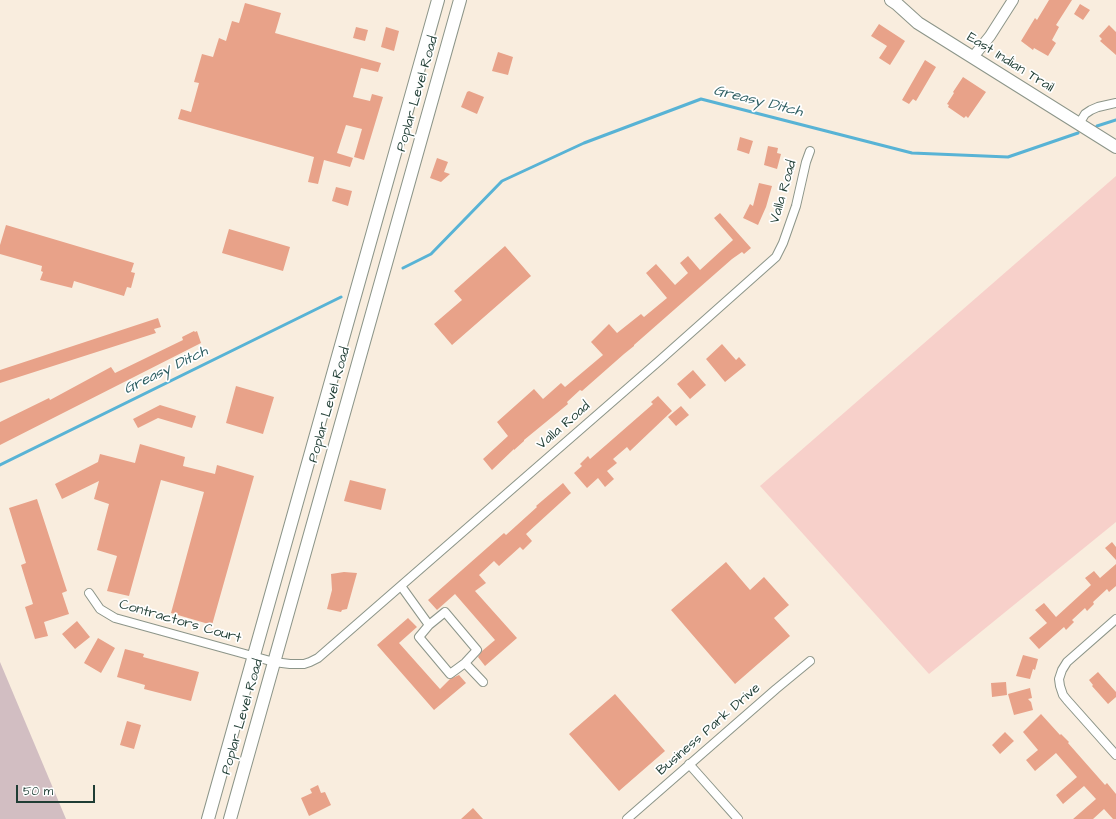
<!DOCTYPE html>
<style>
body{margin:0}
#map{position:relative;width:1116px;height:819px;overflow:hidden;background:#f9edde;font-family:"Architects Daughter",sans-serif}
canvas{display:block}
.scale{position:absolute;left:16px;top:785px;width:79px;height:18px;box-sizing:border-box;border:2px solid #1f3d34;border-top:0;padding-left:5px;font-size:12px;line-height:14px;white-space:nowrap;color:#1f3d34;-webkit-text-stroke:3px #fff;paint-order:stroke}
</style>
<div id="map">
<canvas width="1116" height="819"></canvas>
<div class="scale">50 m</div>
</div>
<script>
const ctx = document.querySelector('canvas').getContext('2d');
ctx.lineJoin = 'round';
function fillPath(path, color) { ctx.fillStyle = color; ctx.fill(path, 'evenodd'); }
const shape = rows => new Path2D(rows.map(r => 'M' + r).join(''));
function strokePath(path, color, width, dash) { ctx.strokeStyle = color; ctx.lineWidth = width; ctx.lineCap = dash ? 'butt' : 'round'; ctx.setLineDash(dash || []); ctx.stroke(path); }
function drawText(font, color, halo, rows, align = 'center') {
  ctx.font = font + ' "Architects Daughter",sans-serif'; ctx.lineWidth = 3.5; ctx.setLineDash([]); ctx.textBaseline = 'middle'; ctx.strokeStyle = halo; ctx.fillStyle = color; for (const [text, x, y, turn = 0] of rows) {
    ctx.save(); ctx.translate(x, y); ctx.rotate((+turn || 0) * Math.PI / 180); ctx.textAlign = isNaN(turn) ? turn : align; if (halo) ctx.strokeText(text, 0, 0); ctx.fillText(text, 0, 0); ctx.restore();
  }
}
const built = shape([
 [1116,176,1116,522,929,674,760,486]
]);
const industrial = shape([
 [0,662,66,819,0,819]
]);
const stream = shape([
 [1097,126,1116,120],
 [403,268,431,254,502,181,584,143,701,99,912,153,1008,157,1078,133],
 [0,465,341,297]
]);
const building = shape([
 [1049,0,1072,0,1056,25,1059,27,1052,40,1056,43,1048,56,1034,48,1033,50,1021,41,1035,18,1037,20],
 [245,3,281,13,275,33,381,63,378,72,361,68,353,97,370,101,372,94,383,97,364,160,354,157,362,129,346,125,337,153,353,158,350,167,324,160,318,184,308,182,314,157,178,119,181,109,191,112,199,83,194,82,202,54,213,57,219,38,226,41,232,21,239,23],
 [1080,4,1090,10,1083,20,1074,14],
 [879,24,905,41,890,65,879,58,887,46,871,36],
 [1109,25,1116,32,1116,55,1100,41,1102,39,1099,36],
 [356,27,368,30,365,41,353,38],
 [386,27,399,31,394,51,381,47],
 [498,52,513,57,508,75,492,71],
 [925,60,936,67,916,101,913,99,909,104,902,100],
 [963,77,986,92,968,118,966,116,964,118,948,107,949,105,947,104,954,93,953,92],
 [469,91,484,97,477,114,461,107,467,92],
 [740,137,753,141,749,154,737,150],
 [768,146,778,148,777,153,781,154,777,169,764,165],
 [437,158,448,162,444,172,450,174,441,182,430,178],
 [759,183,772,186,766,207,758,225,743,218,750,204,753,206],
 [336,187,352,191,348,206,332,201],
 [720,213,751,248,744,254,742,252,732,259,634,345,634,346,624,354,582,391,580,390,567,402,568,404,524,440,524,441,514,450,514,449,492,470,483,459,508,436,497,422,534,389,543,399,561,383,565,387,603,355,591,342,609,324,617,333,641,314,644,317,667,298,646,273,656,264,675,285,688,273,680,263,688,256,700,270,723,249,733,240,714,218],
 [6,225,134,263,131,272,135,273,131,288,127,287,124,296,74,281,72,288,40,280,43,272,41,271,42,266,0,254,0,245],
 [229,229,290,247,283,271,222,253],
 [505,246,531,276,452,345,434,324,462,300,454,291],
 [158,318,161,327,154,329,156,333,0,383,0,370],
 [194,331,195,332,197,331,201,343,0,445,0,422,49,398,50,400,111,367,115,373,183,340,182,337],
 [722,344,736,360,739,357,746,365,725,382,706,359],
 [693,370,706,385,690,399,677,384],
 [236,386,274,397,263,434,226,423],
 [658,396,672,411,630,451,627,447,613,459,617,463,607,471,614,479,605,487,598,478,587,488,574,473,582,466,580,464,588,456,590,459,653,404,651,402],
 [160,405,196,416,192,428,158,418,138,428,133,419],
 [681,406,689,415,676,426,668,417],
 [140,444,185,457,183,466,215,474,217,465,254,476,212,625,171,613,204,492,161,480,129,596,107,591,117,556,97,550,109,504,94,499,99,481,62,499,55,484,98,462,100,454,135,463],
 [350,480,386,489,381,510,344,501],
 [563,483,571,493,526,534,532,541,523,550,520,547,499,566,494,561,479,575,486,583,475,591,517,638,485,666,478,657,482,651,495,640,455,594,437,610,428,600,504,533,506,535,537,507,536,506],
 [37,499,67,591,62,593,69,614,44,622,48,636,35,639,25,607,33,604,21,565,26,563,9,508],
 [1112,542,1116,547,1116,560,1105,548],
 [726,562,750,590,764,577,789,605,774,618,790,636,735,684,671,610],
 [1116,564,1116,586,1109,592,1107,589,1093,602,1094,604,1087,611,1085,608,1072,620,1074,622,1066,630,1064,627,1039,649,1029,638,1047,623,1035,610,1044,603,1056,617,1091,585,1085,578,1094,571,1100,578],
 [344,572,357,573,347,609,342,610,341,612,327,609,332,590,331,574],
 [408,618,417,627,399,643,440,689,450,679,459,675,466,683,434,710,377,645],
 [77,621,90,637,75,649,62,634],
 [98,638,115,648,101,673,84,663],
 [125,649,144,654,143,657,199,672,191,701,144,689,145,685,117,677],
 [1023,655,1038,659,1035,670,1033,669,1030,679,1016,676],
 [1098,672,1116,692,1116,697,1108,704,1092,686,1093,685,1089,680],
 [1006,682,1007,695,992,697,991,683],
 [1030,688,1032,698,1028,699,1031,702,1033,710,1014,715,1008,694],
 [615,694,665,751,619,791,569,734],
 [1041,714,1060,735,1061,734,1069,742,1068,743,1105,785,1107,783,1116,794,1116,819,1113,819,1104,809,1093,819,1073,819,1096,799,1084,786,1063,804,1056,795,1077,777,1056,753,1035,771,1026,760,1038,750,1023,732],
 [127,721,141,725,134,749,120,745],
 [1005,732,1014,741,1000,754,992,745],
 [318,785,321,793,325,792,331,805,309,816,301,798,312,793,310,789],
 [473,808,483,819,461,819]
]);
const minor = shape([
 [1079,124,1085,114,1091,110,1098,107,1116,103],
 [401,586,429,625,445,612,477,650,465,663,450,674,419,637,429,625],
 [89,593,100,609,115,618,274,662,290,664,304,664,310,662,318,658,659,361,776,257,783,243,796,206,806,162,810,151],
 [1116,619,1067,662,1062,670,1059,679,1060,686,1063,695,1067,700,1116,755],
 [465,663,483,682],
 [689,764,738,819],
 [627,819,776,689,810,661]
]);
const tertiary = shape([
 [973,57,990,36,1013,0]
]);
const secondary = shape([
 [891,0,897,4,918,23,1116,147],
 [208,819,438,0],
 [230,819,460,0]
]);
const streetNames = [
 ["East Indian Trail",1010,63,32],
 ["Poplar Level Road",418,94,-74],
 ["Valla Road",784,192,-74],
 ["Poplar Level Road",330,405,-74],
 ["Valla Road",564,426,-41],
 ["Contractors Court",180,622,16],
 ["Poplar Level Road",243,717,-74],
 ["Business Park Drive",709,730,-41]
];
const waterNames = [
 ["Greasy Ditch",758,102,14],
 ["Greasy Ditch",166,371,-26]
];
fillPath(built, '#f7d0ca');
fillPath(industrial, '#d2bec2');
strokePath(stream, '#58b3d5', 3);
fillPath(building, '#e8a289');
strokePath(minor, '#8c9589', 10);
strokePath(tertiary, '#8c9589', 12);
strokePath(secondary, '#8c9589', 14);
strokePath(minor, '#fff', 8);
strokePath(tertiary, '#fff', 10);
strokePath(secondary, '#fff', 12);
drawText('14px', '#1f3d34', '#fff', streetNames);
drawText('italic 15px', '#306064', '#fff', waterNames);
</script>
